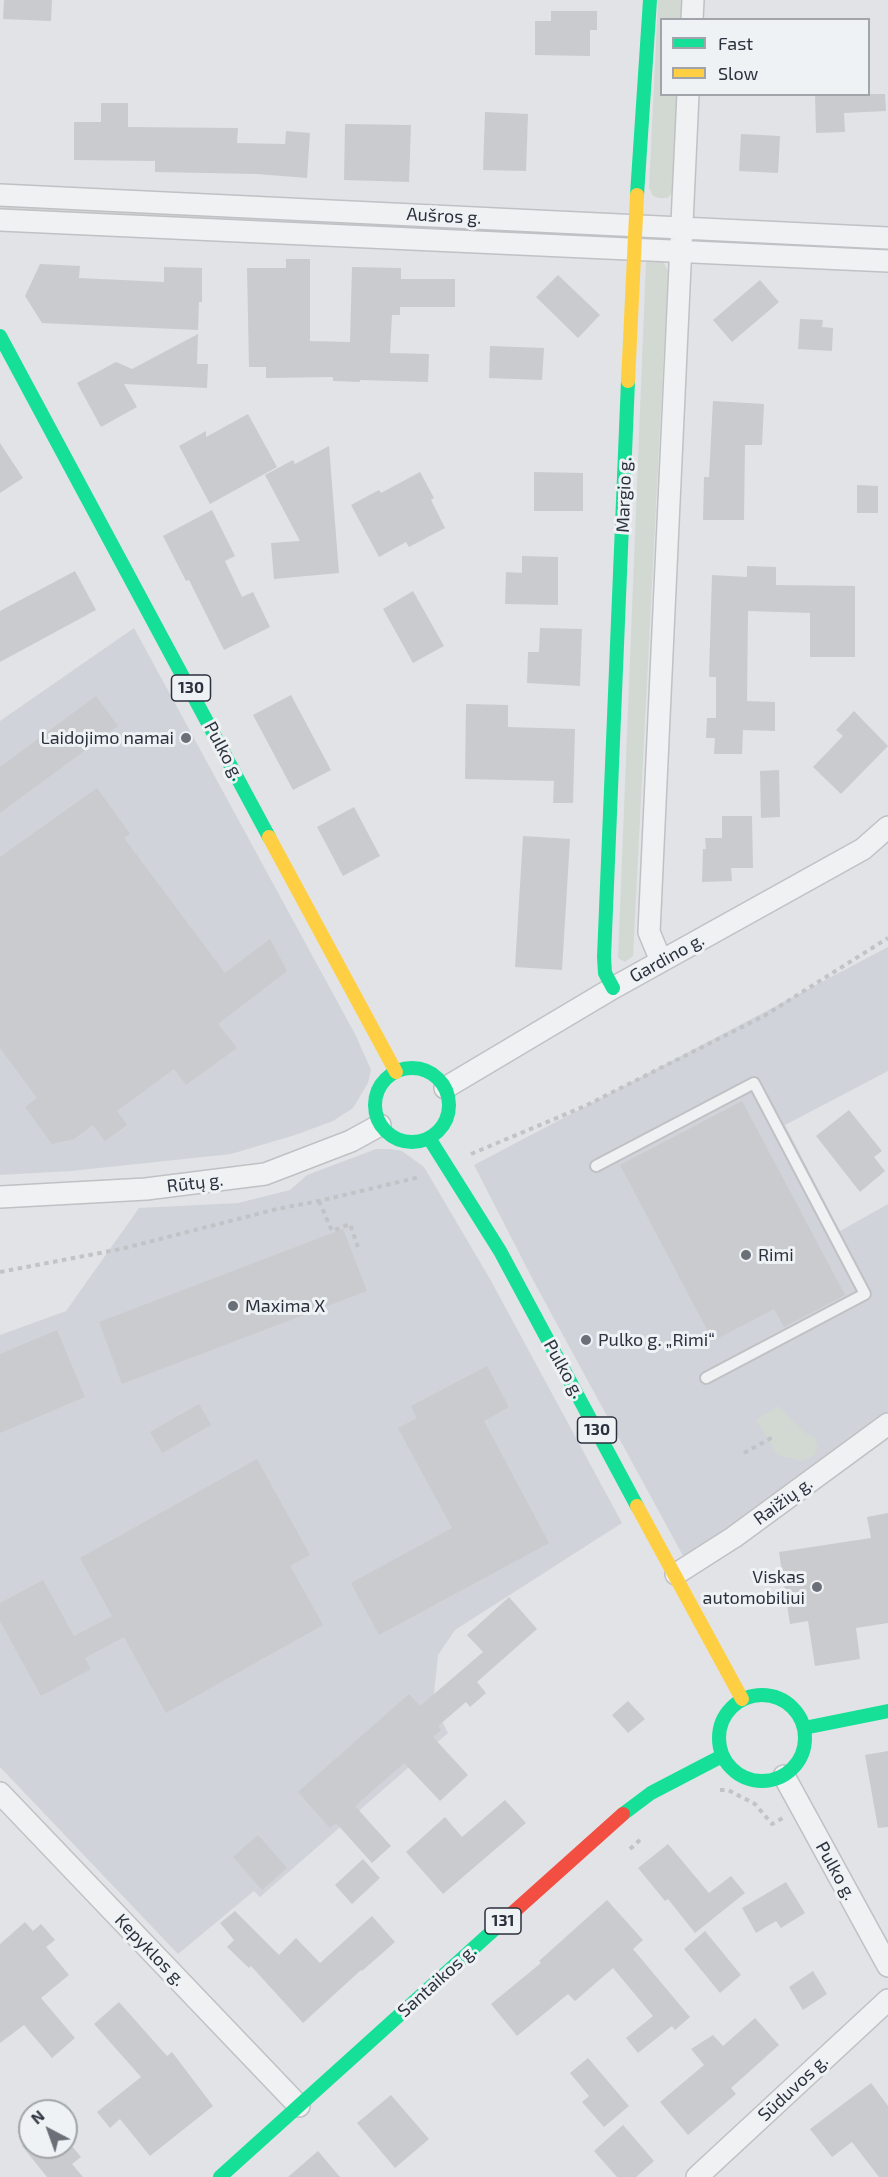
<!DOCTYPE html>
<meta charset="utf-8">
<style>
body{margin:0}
#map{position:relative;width:888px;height:2177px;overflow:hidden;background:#e1e3e6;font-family:"Exo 2",sans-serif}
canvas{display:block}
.legend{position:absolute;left:660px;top:18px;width:210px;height:78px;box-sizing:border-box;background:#eff2f5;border:2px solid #a1a5ab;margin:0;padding:8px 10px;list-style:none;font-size:18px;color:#2b313d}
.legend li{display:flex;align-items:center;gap:12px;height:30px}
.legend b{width:30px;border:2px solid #a1a5ab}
.north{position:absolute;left:18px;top:2099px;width:60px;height:60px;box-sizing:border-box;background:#eff2f5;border:2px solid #a1a5ab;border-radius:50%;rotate:319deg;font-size:16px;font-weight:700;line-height:24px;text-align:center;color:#2b313d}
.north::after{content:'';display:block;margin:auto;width:21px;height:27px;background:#6b6f78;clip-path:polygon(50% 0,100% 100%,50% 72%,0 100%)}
</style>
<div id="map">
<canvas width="888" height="2177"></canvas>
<ul class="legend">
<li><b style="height:8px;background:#16e098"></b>Fast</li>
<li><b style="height:8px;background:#ffcf43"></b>Slow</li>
</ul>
<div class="north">N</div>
</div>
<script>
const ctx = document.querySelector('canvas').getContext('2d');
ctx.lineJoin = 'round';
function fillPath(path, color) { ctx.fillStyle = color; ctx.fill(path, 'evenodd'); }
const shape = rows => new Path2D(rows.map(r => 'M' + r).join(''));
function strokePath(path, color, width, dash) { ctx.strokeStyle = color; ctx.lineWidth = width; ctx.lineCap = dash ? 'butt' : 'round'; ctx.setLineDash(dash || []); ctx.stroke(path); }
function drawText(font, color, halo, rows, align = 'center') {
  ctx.font = font + ' "Exo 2",sans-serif'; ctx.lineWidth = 6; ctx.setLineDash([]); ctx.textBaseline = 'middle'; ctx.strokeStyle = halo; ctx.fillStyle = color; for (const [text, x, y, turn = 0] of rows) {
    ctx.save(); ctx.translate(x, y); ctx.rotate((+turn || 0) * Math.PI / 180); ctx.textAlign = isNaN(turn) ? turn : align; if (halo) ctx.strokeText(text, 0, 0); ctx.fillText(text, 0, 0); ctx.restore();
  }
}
const built = shape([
 [134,628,356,1036,371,1070,368,1083,353,1108,333,1121,295,1135,231,1154,71,1171,0,1175,0,721],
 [888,947,888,1071,785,1125,840,1231,888,1204,888,1413,688,1565,533,1280,474,1165],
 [376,1149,390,1149,402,1151,424,1167,490,1279,622,1523,455,1630,438,1655,433,1703,448,1733,260,1897,254,1891,178,1954,0,1767,0,1335,66,1311,139,1208,238,1203,290,1190,307,1175]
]);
const green = shape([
 [658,0,684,0,683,19,662,20,662,94,680,95,675,191,667,198,659,198,653,196,649,188],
 [0,202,610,235,608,240,0,211],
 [698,238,888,243,888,252,700,243],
 [655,258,663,261,668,271,633,956,625,962,618,958,646,261],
 [778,1406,807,1434,815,1438,818,1446,815,1455,803,1461,777,1455,756,1420]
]);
const building = shape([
 [4,0,52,0,51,21,3,19],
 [551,11,597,11,597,30,590,30,590,56,535,55,535,21,551,21],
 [815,94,885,94,886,111,844,113,845,132,816,133],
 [101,103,128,103,128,127,238,128,237,143,285,144,286,131,310,133,307,178,257,174,155,172,155,161,74,160,74,122,101,122],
 [485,112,528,114,526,171,483,170],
 [345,124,411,125,409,182,344,180],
 [741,134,780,136,778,173,739,171],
 [286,259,310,259,310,341,350,342,352,267,401,268,401,279,455,279,455,307,400,307,400,315,392,315,390,353,429,354,428,382,360,380,360,382,333,381,333,377,266,378,266,367,249,367,247,268,286,268],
 [40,264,80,266,79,278,164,282,164,267,202,268,202,302,199,302,198,330,42,323,25,296],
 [558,275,600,315,578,338,536,297],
 [760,280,779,302,732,342,713,320],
 [800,319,823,320,822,327,833,328,832,351,798,349],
 [198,334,197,364,208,364,207,388,124,384,137,407,101,427,77,383,116,362,132,369],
 [490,346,544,348,542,380,489,378],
 [713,401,764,404,762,445,745,445,744,520,703,520,704,477,709,477],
 [248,414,277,467,210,504,179,446,206,431,206,437],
 [0,443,23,478,0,493],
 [329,446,339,573,274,579,271,543,300,541,265,475,293,460,295,464],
 [420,472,434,498,431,500,445,528,409,547,406,542,379,557,351,505,379,490,381,493],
 [534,472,583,473,583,511,534,511],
 [857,485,878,486,878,513,857,513],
 [212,510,235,556,225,561,242,597,253,592,270,627,224,650,189,580,186,581,163,536],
 [522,556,558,557,558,605,505,604,506,572,522,573],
 [747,566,776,567,776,585,855,586,855,657,810,657,810,613,748,611,747,701,775,702,775,731,743,730,742,754,714,754,715,738,706,738,707,718,716,718,716,677,709,677,712,575,747,577],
 [75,571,96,610,0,662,0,611],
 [413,591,444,646,413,663,383,609],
 [540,628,582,629,580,686,527,683,528,652,539,652],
 [291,695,331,770,293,790,253,715],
 [96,696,118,726,0,813,0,767],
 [466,704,508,705,508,727,575,729,573,803,553,803,554,781,465,779],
 [854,711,888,746,841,794,813,767,843,736,836,730],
 [779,770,780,817,761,818,760,771],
 [97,788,130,834,124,838,225,973,270,939,287,971,218,1024,237,1048,186,1085,174,1069,117,1111,127,1125,105,1141,93,1125,74,1139,52,1144,25,1107,37,1098,0,1048,0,857],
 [354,807,380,856,343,876,317,827],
 [722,816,752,816,753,868,731,868,732,881,702,882,703,849,706,849,705,838,722,838],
 [523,836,570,839,562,970,515,967],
 [742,1101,845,1295,784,1327,774,1309,713,1341,620,1165],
 [849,1110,882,1151,874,1157,885,1171,860,1192,816,1136],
 [343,1229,367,1291,122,1384,99,1322],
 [57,1330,85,1397,0,1433,0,1354],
 [487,1366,509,1407,484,1421,549,1543,379,1635,351,1583,452,1528,398,1428,417,1418,411,1406],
 [199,1404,211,1425,162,1453,150,1432],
 [257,1459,310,1555,290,1566,323,1625,166,1713,124,1637,85,1658,91,1669,41,1696,0,1621,0,1603,43,1580,74,1636,112,1616,80,1558],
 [888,1513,888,1623,856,1628,860,1659,815,1666,808,1621,790,1624,779,1552,871,1538,867,1517],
 [509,1597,537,1629,477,1682,486,1693,470,1707,466,1702,438,1726,441,1730,433,1737,468,1775,440,1801,404,1763,355,1806,391,1846,372,1863,336,1823,330,1828,298,1792,409,1694,420,1706,483,1652,467,1635],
 [628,1701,645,1719,628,1733,612,1715],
 [888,1751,888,1827,878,1828,865,1755],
 [505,1800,526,1823,443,1894,406,1852,445,1817,462,1837],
 [258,1835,287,1868,262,1890,233,1857],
 [668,1844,709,1893,731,1876,745,1893,695,1933,668,1899,665,1901,638,1868],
 [363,1859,380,1878,352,1904,335,1885],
 [786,1882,805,1913,781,1928,776,1921,756,1933,742,1908],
 [607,1900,643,1940,633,1949,690,2017,675,2030,672,2026,638,2053,626,2038,653,2016,613,1968,575,2001,568,1994,517,2036,491,2004,541,1963,539,1961],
 [235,1911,279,1955,296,1938,320,1963,372,1916,395,1942,362,1971,361,1970,303,2023,251,1966,249,1968,227,1947,234,1940,220,1923],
 [25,1922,33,1931,41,1924,55,1940,46,1947,69,1975,41,1998,75,2038,52,2058,24,2025,0,2043,0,1944],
 [705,1931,741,1975,720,1993,684,1949],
 [813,1971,827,1994,803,2010,789,1987],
 [119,2002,167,2056,172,2052,213,2106,150,2156,120,2119,110,2128,97,2112,141,2077,94,2024],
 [755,2018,779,2045,731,2088,736,2094,688,2135,660,2102,704,2065,691,2049,713,2035,723,2046],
 [588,2058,629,2106,604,2127,582,2102,589,2096,570,2073],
 [871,2083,888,2106,888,2177,879,2177,852,2142,832,2157,810,2129],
 [391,2095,429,2139,395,2168,357,2123],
 [623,2125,654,2161,636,2177,617,2177,594,2151],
 [66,2139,81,2157,72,2164,83,2177,47,2177,22,2146,30,2140,30,2147,66,2147],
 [318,2151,340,2177,288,2177]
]);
const path = shape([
 [471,1154,585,1106,764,1016,888,938],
 [319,1201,332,1231,350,1224,358,1247],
 [0,1272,121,1249,277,1209,319,1201,420,1177],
 [744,1453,773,1437],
 [720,1790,728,1790,755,1804,772,1824,783,1818],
 [630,1849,642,1838]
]);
const lane = shape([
 [596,1166,754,1083,865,1294,706,1378]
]);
const street = shape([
 [692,20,693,0],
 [0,195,888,238],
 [0,220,888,261],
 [661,961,649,932,688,94],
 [445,1088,613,988,863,849,888,827],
 [0,1197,146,1189,265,1174,351,1141,380,1125],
 [676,1574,734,1537,888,1424],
 [784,1776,888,1966],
 [0,1793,299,2106],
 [697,2177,888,2000]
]);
const fast = shape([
 [637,195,650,0],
 [0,336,269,837],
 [613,988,605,973,604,957,628,381],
 '375 1105a37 37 0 1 1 74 0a37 37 0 1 1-74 0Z',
 [429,1138,500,1251,637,1506],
 '719 1738a43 43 0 1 1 86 0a43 43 0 1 1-86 0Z',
 [804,1728,888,1711],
 [623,1814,651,1793,722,1756],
 [220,2177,508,1917]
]);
const slow = shape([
 [628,381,637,195],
 [269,837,396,1072],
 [637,1506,742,1699]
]);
const jam = shape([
 [508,1917,623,1814]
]);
const markers = [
 [186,738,6,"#6b6f78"],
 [746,1255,6,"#6b6f78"],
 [233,1306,6,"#6b6f78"],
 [586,1340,6,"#6b6f78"],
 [817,1587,6,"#6b6f78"]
];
const shields = [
 [191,688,39],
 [597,1430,39],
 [503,1921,36]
];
const shieldNames = [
 ["130",191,688],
 ["130",597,1430],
 ["131",503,1921]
];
const streetNames = [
 ["Aušros g.",444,216,3],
 ["Margio g.",624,495,-88],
 ["Pulko g.",224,751,62],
 ["Gardino g.",667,958,-29],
 ["Rūtų g.",195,1183,-7],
 ["Pulko g.",564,1369,61],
 ["Raižių g.",783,1501,-36],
 ["Pulko g.",836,1871,61],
 ["Kepyklos g.",150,1950,46],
 ["Santaikos g.",437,1981,-42],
 ["Sūduvos g.",793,2088,-43]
];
const poiNames = [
 ["Laidojimo namai",174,738,"right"],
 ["Rimi",758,1255],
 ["Maxima X",245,1306],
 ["Pulko g. „Rimi“",598,1340],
 ["Viskas",805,1577,"right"],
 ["automobiliui",805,1598,"right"]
];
fillPath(built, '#d0d3d9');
fillPath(green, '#d2d9d2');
fillPath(building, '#cacbce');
strokePath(lane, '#c0c1c4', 14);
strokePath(street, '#c0c1c4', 24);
strokePath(path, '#c1c4c6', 4, [4.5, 4.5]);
strokePath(lane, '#f0f1f3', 10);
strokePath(street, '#f0f1f3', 21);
strokePath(fast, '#16e098', 14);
strokePath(slow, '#ffcf43', 14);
strokePath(jam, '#f24e42', 14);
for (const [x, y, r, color] of markers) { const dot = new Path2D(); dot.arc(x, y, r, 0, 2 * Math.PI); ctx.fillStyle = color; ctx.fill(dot); strokePath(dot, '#eff2f5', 2); }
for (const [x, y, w] of shields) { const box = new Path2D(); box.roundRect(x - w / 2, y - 13, w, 26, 4.5); ctx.fillStyle = '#eff2f5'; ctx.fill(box); strokePath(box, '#2b313d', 1.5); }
drawText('bold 16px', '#2b313d', null, shieldNames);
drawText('18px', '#2b313d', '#eff2f5', streetNames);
drawText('18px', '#2b313d', '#eff2f5', poiNames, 'left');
</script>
